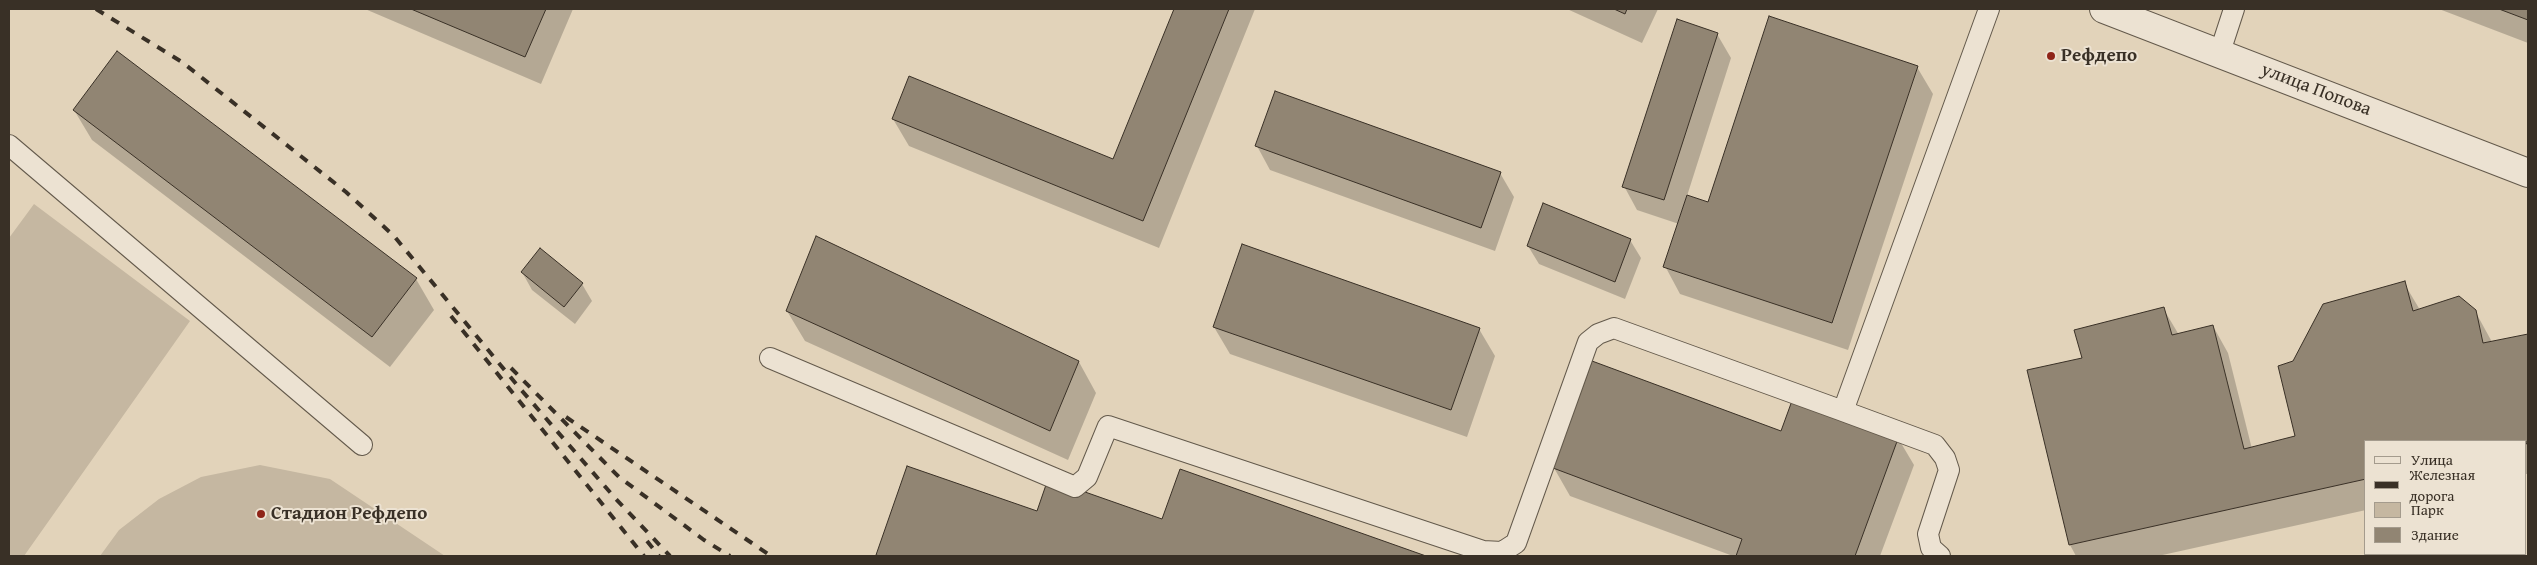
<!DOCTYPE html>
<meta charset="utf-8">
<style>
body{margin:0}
#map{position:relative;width:2537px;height:565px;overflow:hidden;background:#e2d3ba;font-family:"Gentium Book Plus",serif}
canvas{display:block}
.frame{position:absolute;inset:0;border:10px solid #393026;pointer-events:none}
.legend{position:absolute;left:2364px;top:440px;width:162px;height:115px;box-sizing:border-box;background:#ece2d2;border:1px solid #a49b8d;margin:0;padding:6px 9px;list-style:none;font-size:15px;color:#393026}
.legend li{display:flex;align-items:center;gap:10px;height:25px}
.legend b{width:25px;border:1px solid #a49b8d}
</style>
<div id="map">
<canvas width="2537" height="565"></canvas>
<div class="frame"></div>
<ul class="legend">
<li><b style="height:6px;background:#ece2d2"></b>Улица</li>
<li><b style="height:6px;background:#393026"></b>Железная дорога</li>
<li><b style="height:14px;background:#c5b7a1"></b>Парк</li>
<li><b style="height:14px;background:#918573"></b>Здание</li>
</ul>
</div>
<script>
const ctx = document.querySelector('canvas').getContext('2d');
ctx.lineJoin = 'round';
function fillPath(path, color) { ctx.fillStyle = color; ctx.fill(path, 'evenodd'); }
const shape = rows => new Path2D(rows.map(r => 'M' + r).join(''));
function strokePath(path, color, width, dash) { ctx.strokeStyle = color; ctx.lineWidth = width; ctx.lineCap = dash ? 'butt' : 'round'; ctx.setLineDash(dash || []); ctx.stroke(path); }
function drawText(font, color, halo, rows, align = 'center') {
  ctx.font = font + ' "Gentium Book Plus",serif'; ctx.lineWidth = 4; ctx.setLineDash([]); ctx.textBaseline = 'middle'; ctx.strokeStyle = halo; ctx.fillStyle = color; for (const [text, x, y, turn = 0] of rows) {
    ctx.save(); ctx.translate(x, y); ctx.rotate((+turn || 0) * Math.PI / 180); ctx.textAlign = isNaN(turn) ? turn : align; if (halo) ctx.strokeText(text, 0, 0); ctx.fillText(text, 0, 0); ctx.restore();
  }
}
const green = shape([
 [34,204,190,321,24,556,9,556,9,238],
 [260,465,330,479,445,556,100,556,119,530,159,499,201,477]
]);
const shadow = shape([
 [365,9,573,9,541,84],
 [1175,9,1255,9,1159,248,909,146,893,119,1114,160],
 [1567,9,1658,9,1642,43],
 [2439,9,2528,9,2528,43],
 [1717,34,1731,58,1687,196,1709,204,1917,67,1933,94,1848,350,1680,294,1665,266,1679,224,1637,210,1624,186],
 [74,110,416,279,434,310,390,367,92,140],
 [1257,146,1500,173,1514,197,1495,251,1270,170],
 [816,237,1079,362,1096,393,1068,460,805,341,787,311],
 [1630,240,1641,258,1625,299,1539,264,1528,246],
 [522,272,582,284,592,301,575,324,532,290],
 [2404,283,2420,310,2475,311,2492,342,2528,335,2528,474,2526,474,2526,441,2366,441,2366,510,2158,556,2076,556,2070,545,2029,371,2084,359,2163,308,2179,335,2213,326,2228,353,2252,449,2296,437,2294,362],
 [1214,327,1479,329,1495,356,1467,437,1230,354],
 [1781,433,1898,438,1914,465,1880,556,1733,556,1570,496,1554,468],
 [1180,470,1423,556,878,555,1037,513,1163,521]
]);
const building = shape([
 [411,9,546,9,525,57,411,9],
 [1174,9,1229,9,1143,221,892,119,909,76,1113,159,1174,9],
 [1614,9,1627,9,1625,14,1614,9],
 [2499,9,2528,9,2528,20,2499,9],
 [1769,16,1918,66,1832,323,1663,267,1687,195,1708,202,1769,16],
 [1677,19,1718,33,1664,200,1622,187,1677,19],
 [117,51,417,278,372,337,73,110,117,51],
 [1275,91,1501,172,1481,228,1255,146,1275,91],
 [1543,203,1631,239,1615,282,1527,246,1543,203],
 [816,236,1079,361,1050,431,786,311,816,236],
 [1242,244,1480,328,1451,410,1213,327,1242,244],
 [540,248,583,283,564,307,521,272,540,248],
 [2405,281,2413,311,2459,296,2476,310,2483,343,2528,334,2528,443,2526,444,2526,441,2366,441,2366,479,2069,545,2027,370,2082,358,2074,330,2164,307,2172,335,2213,325,2244,449,2295,436,2278,366,2293,361,2323,304,2405,281],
 [1592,361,1781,431,1793,398,1899,436,1855,556,1736,556,1742,539,1553,468,1592,361],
 [907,466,1037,511,1048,479,1162,519,1180,469,1426,556,880,556,876,555,907,466]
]);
const service = shape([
 [2220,52,2234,9],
 [9,145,362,445],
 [770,358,1075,487,1087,477,1108,426,1483,551,1502,552,1516,543,1588,342,1598,334,1614,328,1843,411,1989,9],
 [1843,411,1935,445,1945,458,1949,470,1928,534,1931,548,1940,556]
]);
const tertiary = shape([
 [2104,9,2528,173]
]);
const rail = shape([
 [96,9,182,62,346,192,394,236,517,385,615,498,670,556],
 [451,316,644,556],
 [511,368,619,477,704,540,730,556],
 [566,417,771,556],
 [647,541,659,556]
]);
const markers = [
 [2051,56,5,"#8f2418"],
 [261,514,5,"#8f2418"]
];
const poiNames = [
 ["Рефдепо",2061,56],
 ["Стадион Рефдепо",271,514]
];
const streetNames = [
 ["улица Попова",2316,90,21]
];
fillPath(green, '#c5b7a1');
fillPath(shadow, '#0003');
fillPath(building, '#918573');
strokePath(building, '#393026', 1);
strokePath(service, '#63594b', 22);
strokePath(tertiary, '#63594b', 30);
strokePath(service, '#ece2d2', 20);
strokePath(tertiary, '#ece2d2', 28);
strokePath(rail, '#393026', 4, [9, 9]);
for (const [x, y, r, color] of markers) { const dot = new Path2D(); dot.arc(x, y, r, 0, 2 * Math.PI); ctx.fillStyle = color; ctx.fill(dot); strokePath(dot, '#ece2d2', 2); }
drawText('bold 19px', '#393026', '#ece2d2', poiNames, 'left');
drawText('19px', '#393026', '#ece2d2', streetNames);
</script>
